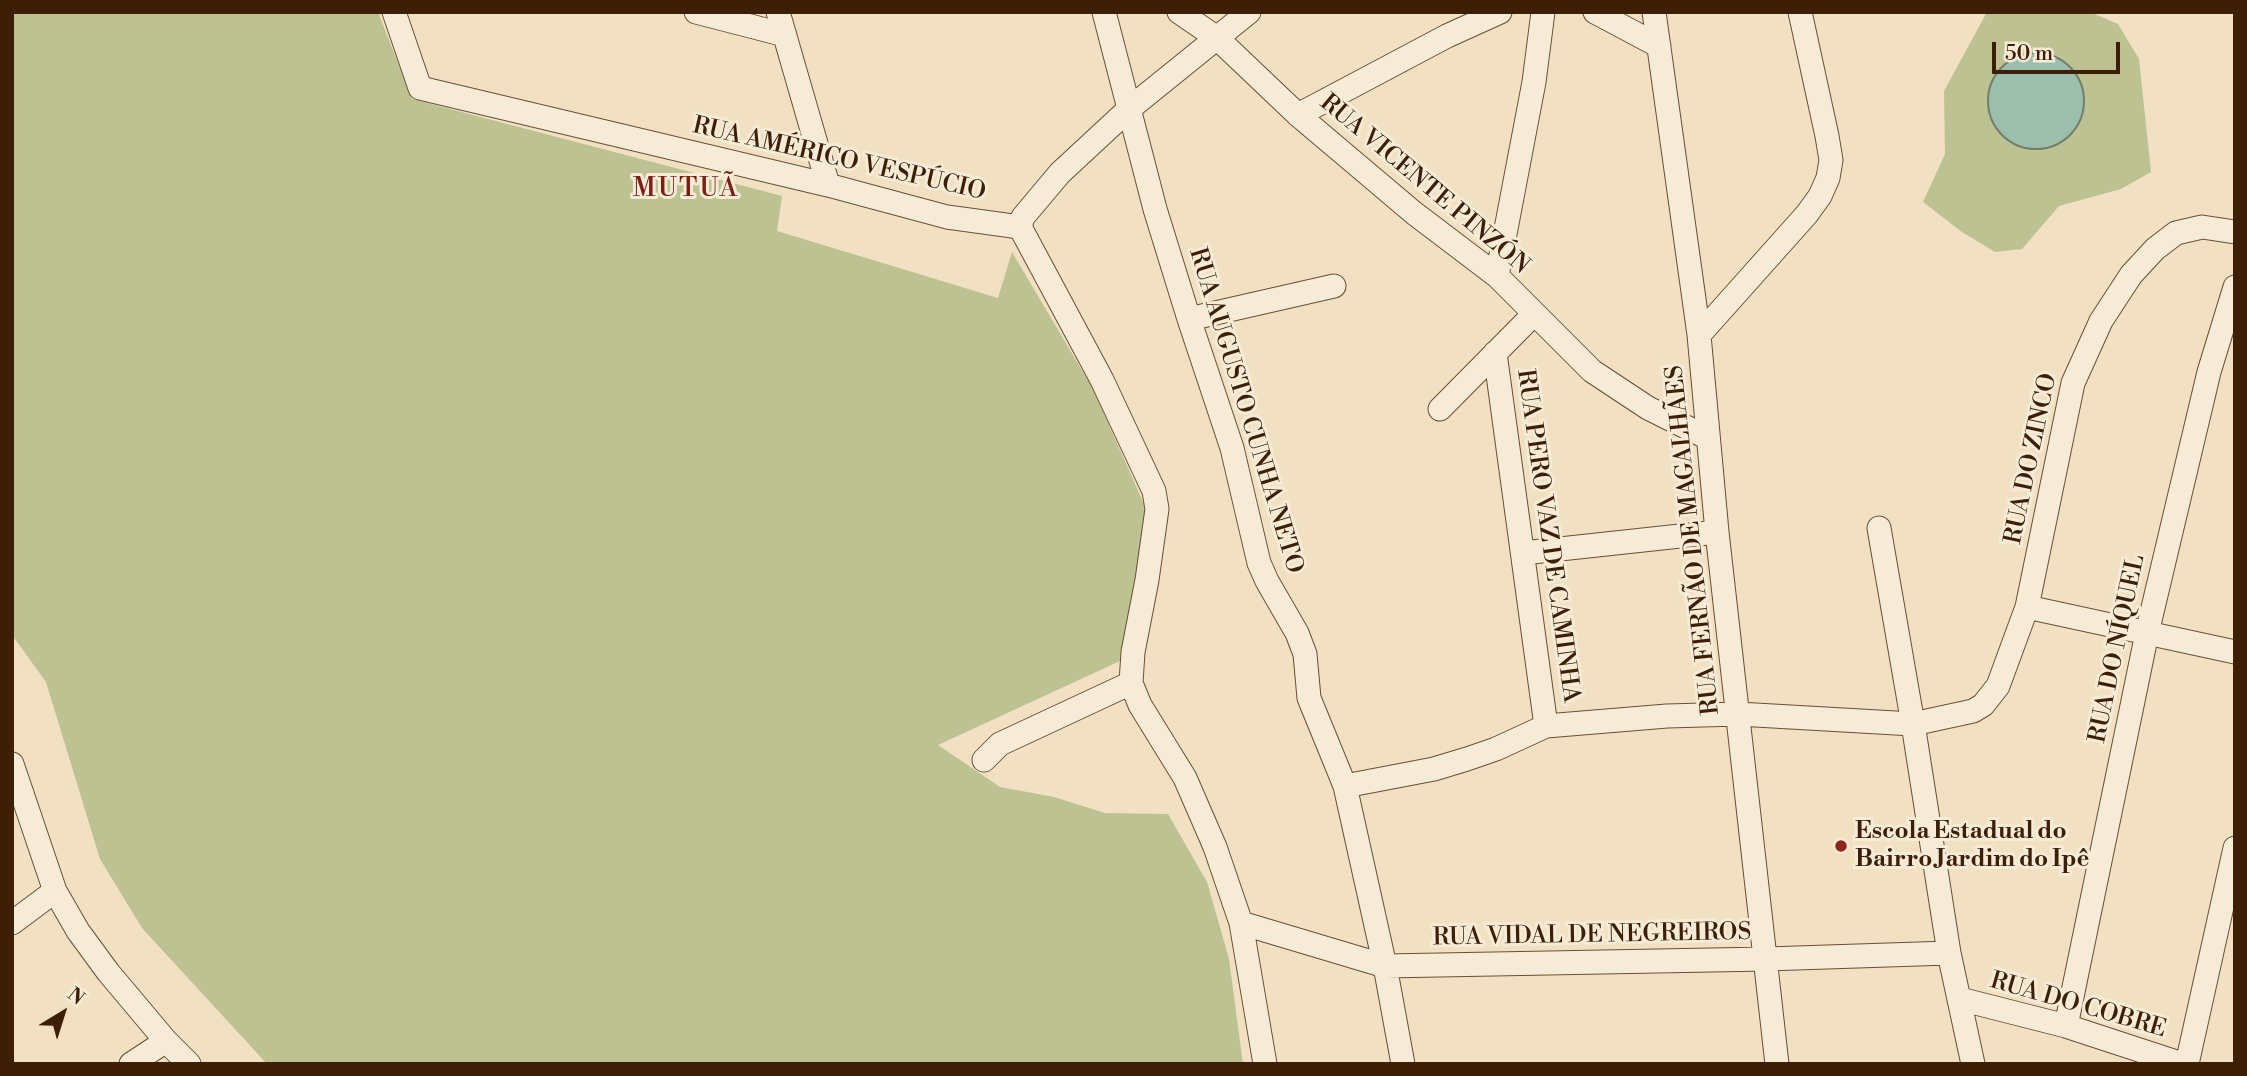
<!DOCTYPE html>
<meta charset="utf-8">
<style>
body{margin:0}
#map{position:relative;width:2247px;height:1076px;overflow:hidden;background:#f1e0c1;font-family:"Libre Bodoni",serif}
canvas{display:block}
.frame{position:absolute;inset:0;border:14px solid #3c1f06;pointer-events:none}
.north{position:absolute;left:28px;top:978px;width:70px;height:70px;-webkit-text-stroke:5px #f6ebd7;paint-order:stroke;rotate:38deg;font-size:19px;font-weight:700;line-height:28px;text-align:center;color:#3c1f06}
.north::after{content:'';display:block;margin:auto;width:24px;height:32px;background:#3c1f06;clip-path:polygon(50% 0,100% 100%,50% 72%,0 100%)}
.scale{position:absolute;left:1992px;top:42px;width:128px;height:32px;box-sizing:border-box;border:4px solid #3c1f06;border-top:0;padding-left:9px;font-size:21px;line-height:24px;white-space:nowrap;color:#3c1f06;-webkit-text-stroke:5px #f6ebd7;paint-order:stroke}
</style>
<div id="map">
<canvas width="2247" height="1076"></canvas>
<div class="frame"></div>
<div class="north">N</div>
<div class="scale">50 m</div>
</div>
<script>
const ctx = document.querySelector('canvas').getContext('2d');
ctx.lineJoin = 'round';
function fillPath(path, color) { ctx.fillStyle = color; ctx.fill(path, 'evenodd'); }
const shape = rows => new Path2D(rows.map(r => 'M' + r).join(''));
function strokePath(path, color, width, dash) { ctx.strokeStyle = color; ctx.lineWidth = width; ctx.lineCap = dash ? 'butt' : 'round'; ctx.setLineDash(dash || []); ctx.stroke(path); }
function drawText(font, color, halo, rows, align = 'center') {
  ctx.font = font + ' "Libre Bodoni",serif'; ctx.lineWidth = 6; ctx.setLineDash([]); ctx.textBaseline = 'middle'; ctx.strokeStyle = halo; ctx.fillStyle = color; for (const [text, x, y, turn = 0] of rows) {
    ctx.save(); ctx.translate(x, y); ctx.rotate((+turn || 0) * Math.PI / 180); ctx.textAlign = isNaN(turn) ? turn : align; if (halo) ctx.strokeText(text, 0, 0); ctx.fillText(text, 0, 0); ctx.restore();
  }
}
const green = shape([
 [12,12,378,12,412,99,782,196,777,231,998,298,1012,252,1093,389,1147,511,1120,661,938,745,1000,787,1054,797,1105,813,1168,814,1207,882,1229,959,1243,1064,267,1064,142,928,100,859,46,682,12,635],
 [1987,12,2090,12,2118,24,2139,59,2151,172,2121,189,2059,206,2022,249,1995,252,1962,232,1923,202,1945,154,1944,91]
]);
const water = shape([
 '1988 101a48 48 0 1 1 96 0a48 48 0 1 1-96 0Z'
]);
const minor = shape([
 [394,12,420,88,828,185,947,217,1020,227],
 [696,12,785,35],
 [778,12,828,185],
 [1104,12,1155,209,1189,319,1232,448,1259,563,1267,581,1297,633,1305,654,1309,698,1345,786,1385,966,1403,1064],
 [1179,12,1217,38,1298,115,1414,213,1497,276,1592,371,1648,408,1708,438],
 [1595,12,1659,46],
 [1654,12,1699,335,1717,532,1777,1064],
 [1298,115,1447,36,1500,12],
 [1020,227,1102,380,1154,491,1157,509,1147,580,1133,652,1131,683,1140,705,1185,778,1215,847,1241,923,1265,1064],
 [1020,227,1023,217,1060,173,1129,109,1249,12],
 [1497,276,1534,82,1543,12],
 [1189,319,1334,286],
 [1699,335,1807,214,1820,196,1828,178,1831,160,1827,136,1800,12],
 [1495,353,1546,726],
 [1440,409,1534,314],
 [1879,528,1913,724,1949,953,1973,1064],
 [1523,553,1717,532],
 [2027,607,2235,652],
 [984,760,1000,744,1131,683],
 [12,764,55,891,78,931,108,972,166,1041,189,1064],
 [1345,786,1434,769,1467,759,1496,749,1546,726,1667,716,1738,714,1913,724,1973,711,1983,705,1998,686,2027,607,2073,383,2101,321,2131,275,2155,249,2176,233,2202,227,2235,232],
 [12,923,55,891],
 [1241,923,1385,966,1766,959,1949,953],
 [1960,999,2066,1026,2182,1064],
 [2066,1026,2147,633,2209,372,2235,287],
 [131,1064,166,1041],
 [2187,1064,2235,848]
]);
const markers = [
 [1841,846,7,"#8f2418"]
];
const streetNames = [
 ["RUA AMÉRICO VESPÚCIO",839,160,13],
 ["RUA VICENTE PINZÓN",1424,185,40],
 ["RUA AUGUSTO CUNHA NETO",1245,411,73],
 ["RUA DO ZINCO",2032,459,-78],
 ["RUA PERO VAZ DE CAMINHA",1547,536,82],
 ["RUA FERNÃO DE MAGALHÃES",1694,540,-96],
 ["RUA DO NÍQUEL",2118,649,-78],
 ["RUA VIDAL DE NEGREIROS",1592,936,-1],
 ["RUA DO COBRE",2078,1006,16]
];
const poiNames = [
 ["Escola Estadual do",1855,832],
 ["Bairro Jardim do Ipê",1855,860]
];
const neighbourhoodNames = [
 ["MUTUÃ",686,190]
];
fillPath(green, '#bcc291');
fillPath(water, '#9bbead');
strokePath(water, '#757e6a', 2);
strokePath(minor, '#694f35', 25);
strokePath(minor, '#f6ebd7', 23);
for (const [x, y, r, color] of markers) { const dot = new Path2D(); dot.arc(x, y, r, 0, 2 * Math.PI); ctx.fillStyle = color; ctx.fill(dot); strokePath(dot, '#f6ebd7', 2.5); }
drawText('24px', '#3c1f06', '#f6ebd7', streetNames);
drawText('bold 24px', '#3c1f06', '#f6ebd7', poiNames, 'left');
ctx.letterSpacing = '2px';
drawText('26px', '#7a1f14', '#f6ebd7', neighbourhoodNames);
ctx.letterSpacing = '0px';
</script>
